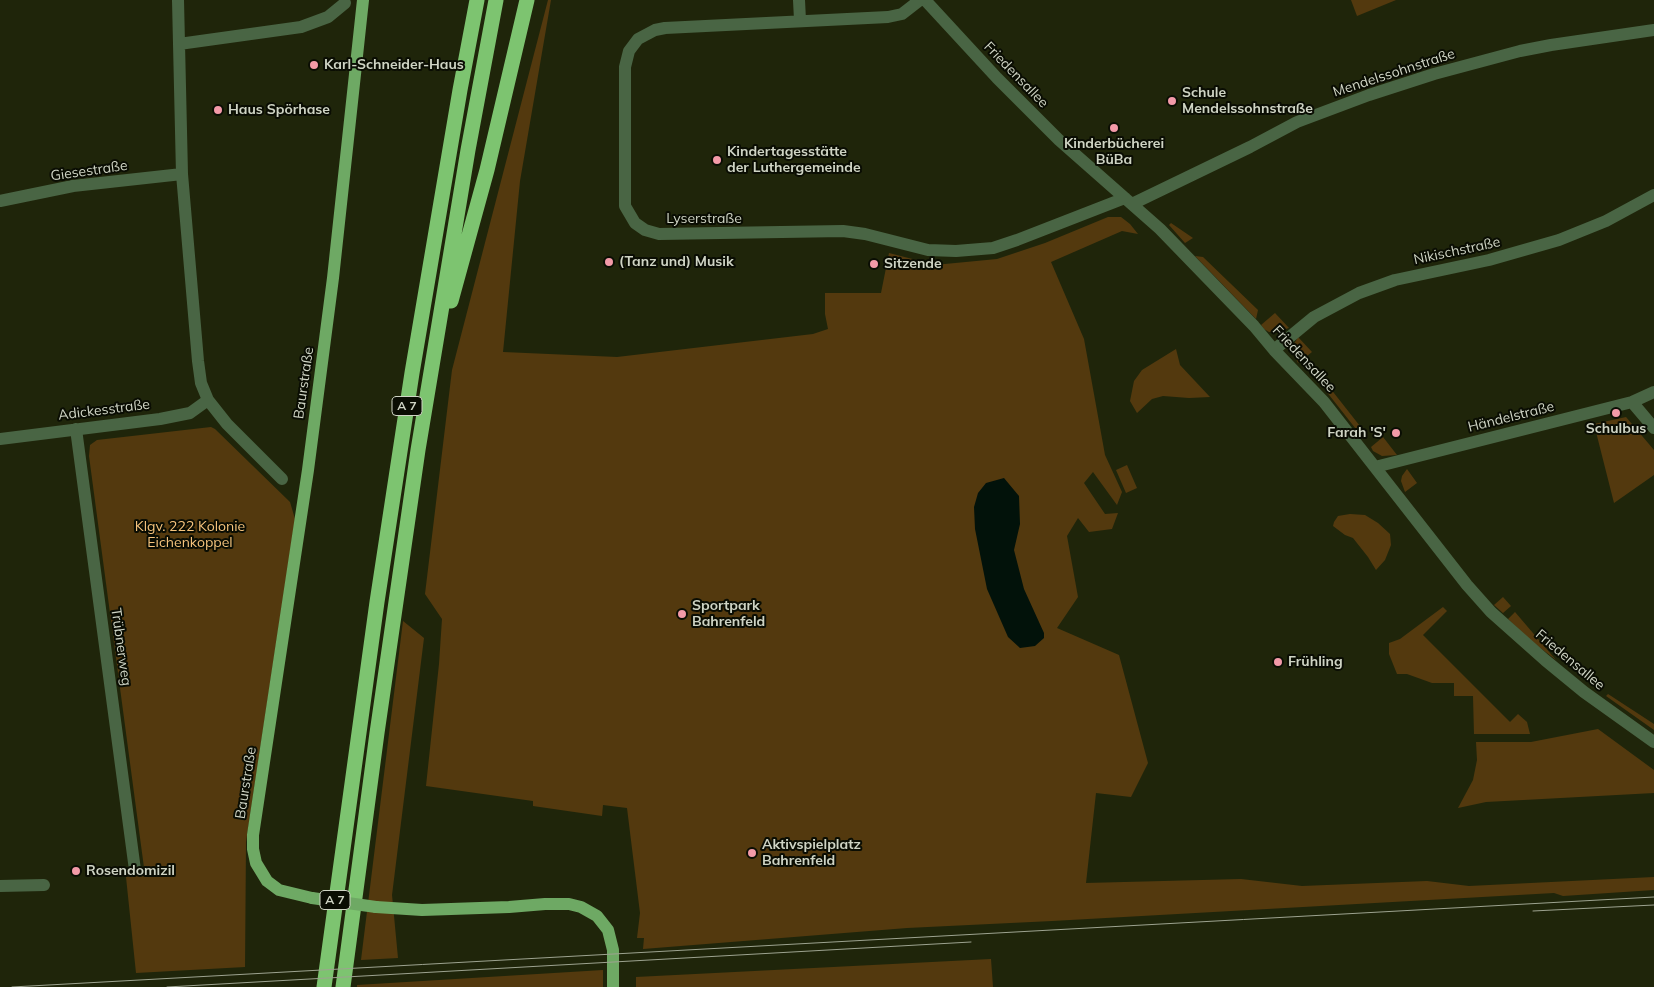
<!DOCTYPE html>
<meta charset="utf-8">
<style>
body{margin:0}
canvas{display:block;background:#1f250a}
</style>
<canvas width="1654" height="987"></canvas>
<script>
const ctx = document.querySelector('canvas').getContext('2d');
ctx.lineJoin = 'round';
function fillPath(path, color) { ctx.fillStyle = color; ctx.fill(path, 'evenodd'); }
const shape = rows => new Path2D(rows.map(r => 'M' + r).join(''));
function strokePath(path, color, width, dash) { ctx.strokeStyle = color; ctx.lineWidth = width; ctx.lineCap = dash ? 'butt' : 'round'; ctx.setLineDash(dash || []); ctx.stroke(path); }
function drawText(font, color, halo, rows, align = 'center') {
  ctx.font = font + ' Mulish,sans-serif'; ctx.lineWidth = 4; ctx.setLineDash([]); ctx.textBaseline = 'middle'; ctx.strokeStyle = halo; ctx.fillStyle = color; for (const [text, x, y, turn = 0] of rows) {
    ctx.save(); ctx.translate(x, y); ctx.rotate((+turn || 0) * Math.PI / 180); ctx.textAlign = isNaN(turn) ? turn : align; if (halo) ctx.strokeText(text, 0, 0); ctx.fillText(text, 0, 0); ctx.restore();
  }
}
const green = shape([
 [548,0,551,0,520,181,503,352,617,357,813,334,828,329,825,314,825,293,881,293,889,253,928,263,945,264,997,259,1045,243,1108,217,1121,217,1130,224,1138,234,1122,231,1051,262,1084,339,1105,455,1122,492,1117,505,1093,472,1084,483,1105,514,1118,513,1112,529,1089,532,1078,518,1067,536,1078,597,1057,628,1119,655,1148,763,1131,797,1096,793,1086,883,1241,879,1302,886,1427,881,1469,886,1654,877,1654,890,1563,896,1554,893,1052,921,907,928,643,949,644,938,637,938,640,913,627,808,603,805,602,816,533,806,533,801,426,786,439,664,442,619,425,594,452,370],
 [1351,0,1396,0,1357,16],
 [1171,223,1193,238,1185,243,1169,225],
 [1195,256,1203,257,1258,310,1256,319],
 [1275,313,1289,328,1276,332,1269,332,1264,329,1261,325],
 [1298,337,1312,352,1298,363,1294,355,1294,344],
 [1176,349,1180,365,1210,397,1189,398,1163,396,1152,399,1137,413,1130,401,1134,381,1142,370],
 [1330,388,1367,435,1363,438,1326,391],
 [1626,417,1654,450,1654,475,1614,503,1594,424],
 [211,427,215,429,290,502,295,519,246,842,245,967,136,973,126,877,145,875,89,456,90,445,97,440],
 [1383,437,1397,455,1382,456,1373,451,1371,447],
 [1127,465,1137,488,1126,493,1116,470],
 [1407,469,1417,483,1405,492,1401,481,1402,476],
 [1350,514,1365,515,1378,523,1390,534,1391,545,1385,560,1376,570,1368,557,1353,538,1345,535,1333,526,1334,522,1338,516],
 [1503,597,1511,606,1503,613,1494,605],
 [1443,607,1447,611,1423,635,1510,722,1518,714,1527,722,1530,734,1474,734,1473,696,1454,696,1454,683,1432,683,1407,674,1397,674,1389,654,1389,643,1400,639],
 [1515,612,1556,660,1530,640,1508,619],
 [403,621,424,638,392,895,398,958,361,960],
 [1608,694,1654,724,1654,730,1606,696],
 [1598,729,1654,770,1654,793,1486,802,1458,808,1473,780,1477,760,1476,742,1531,742],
 [991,959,993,987,636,987,636,977],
 [603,970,603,987,357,987,357,985]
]);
const water = shape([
 [1004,478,1019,496,1020,524,1014,550,1024,589,1044,633,1044,638,1035,646,1020,648,1008,637,987,589,975,529,974,507,978,493,986,483]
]);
const minor = shape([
 [178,0,182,174,198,361,201,383,208,400,227,424,282,479],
 [799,0,800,20],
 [920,0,902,14,888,17,665,28,655,30,638,39,629,51,625,67,625,206,635,223,645,230,659,234,843,231,865,234,928,250,956,251,993,248,1017,240,1125,198],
 [925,0,997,78,1059,140,1160,229,1254,326,1274,350,1324,402,1467,585,1491,612,1545,660,1584,692,1654,742],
 [179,44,301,27,328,17,345,3],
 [0,201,73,186,182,174],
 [1132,204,1250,147,1297,122,1369,95,1434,74,1520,51,1551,45,1654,30],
 [1274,350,1314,317,1359,293,1395,280,1489,260,1559,240,1606,221,1654,195],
 [1632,402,1654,428],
 [76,429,135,870],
 [0,439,160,419,190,413,208,400],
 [1375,467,1632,402,1654,392],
 [0,886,44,885]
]);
const major = shape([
 [312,898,279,890,267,881,256,863,253,849,253,835,308,470,333,278,363,0],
 [376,907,422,910,509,907,545,904,569,904,581,907,597,916,608,930,613,950,613,987]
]);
const highway = shape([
 [451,301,487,170,527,0],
 [324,987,377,602,412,373,460,90,477,0],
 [343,987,377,733,418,450,468,150,496,0]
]);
const tram = shape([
 [1533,911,1654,905],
 [12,987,1654,897],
 [167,987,971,942]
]);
const majorBridge = shape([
 [312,898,376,907]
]);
const markers = [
 [314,65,5,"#f39aa8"],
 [1172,101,5,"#f39aa8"],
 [218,110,5,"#f39aa8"],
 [1114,128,5,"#f39aa8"],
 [717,160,5,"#f39aa8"],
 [609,262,5,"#f39aa8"],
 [874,264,5,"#f39aa8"],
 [1616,413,5,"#f39aa8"],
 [1396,433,5,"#f39aa8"],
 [682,614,5,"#f39aa8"],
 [1278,662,5,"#f39aa8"],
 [752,853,5,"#f39aa8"],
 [76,871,5,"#f39aa8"]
];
const shields = [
 [407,406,30],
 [335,900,30]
];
const shieldNames = [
 ["A 7",407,406],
 ["A 7",335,900]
];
const poiNames = [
 ["Karl-Schneider-Haus",324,65],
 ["Schule",1182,93],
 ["Mendelssohnstraße",1182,109],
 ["Haus Spörhase",228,110],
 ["Kinderbücherei",1114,144,"center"],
 ["BüBa",1114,160,"center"],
 ["Kindertagesstätte",727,152],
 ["der Luthergemeinde",727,168],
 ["(Tanz und) Musik",619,262],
 ["Sitzende",884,264],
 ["Schulbus",1616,429,"center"],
 ["Farah 'S'",1386,433,"right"],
 ["Sportpark",692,606],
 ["Bahrenfeld",692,622],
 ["Frühling",1288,662],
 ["Aktivspielplatz",762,845],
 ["Bahrenfeld",762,861],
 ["Rosendomizil",86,871]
];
const streetNames = [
 ["Mendelssohnstraße",1394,73,-18],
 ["Friedensallee",1016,75,46],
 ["Giesestraße",89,171,-8],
 ["Lyserstraße",704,219],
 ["Nikischstraße",1457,251,-12],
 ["Friedensallee",1304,359,47],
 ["Baurstraße",304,383,-82],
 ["Adickesstraße",104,410,-7],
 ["Händelstraße",1511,417,-14],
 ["Trübnerweg",121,647,82],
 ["Friedensallee",1570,660,40],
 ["Baurstraße",246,783,-81]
];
const parkNames = [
 ["Klgv. 222 Kolonie",190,527],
 ["Eichenkoppel",190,543]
];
fillPath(green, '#53390e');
fillPath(water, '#02120a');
strokePath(minor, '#496544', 12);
strokePath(major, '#6ea964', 12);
strokePath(highway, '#7dc470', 15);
strokePath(tram, '#9da390', 1);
strokePath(majorBridge, '#6ea964', 12);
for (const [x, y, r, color] of markers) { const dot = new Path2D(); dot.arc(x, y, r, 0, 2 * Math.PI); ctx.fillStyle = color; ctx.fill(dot); strokePath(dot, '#0a0d03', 2); }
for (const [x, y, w] of shields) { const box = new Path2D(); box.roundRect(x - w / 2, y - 9.5, w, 19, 4); ctx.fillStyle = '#0a0d03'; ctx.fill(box); strokePath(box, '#cfd4c4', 1); }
drawText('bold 12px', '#cfd4c4', null, shieldNames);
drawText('bold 14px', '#cfd4c4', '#0a0d03', poiNames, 'left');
drawText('14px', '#cfd4c4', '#0a0d03', streetNames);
drawText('14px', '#f6c47d', '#0a0d03', parkNames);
</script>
